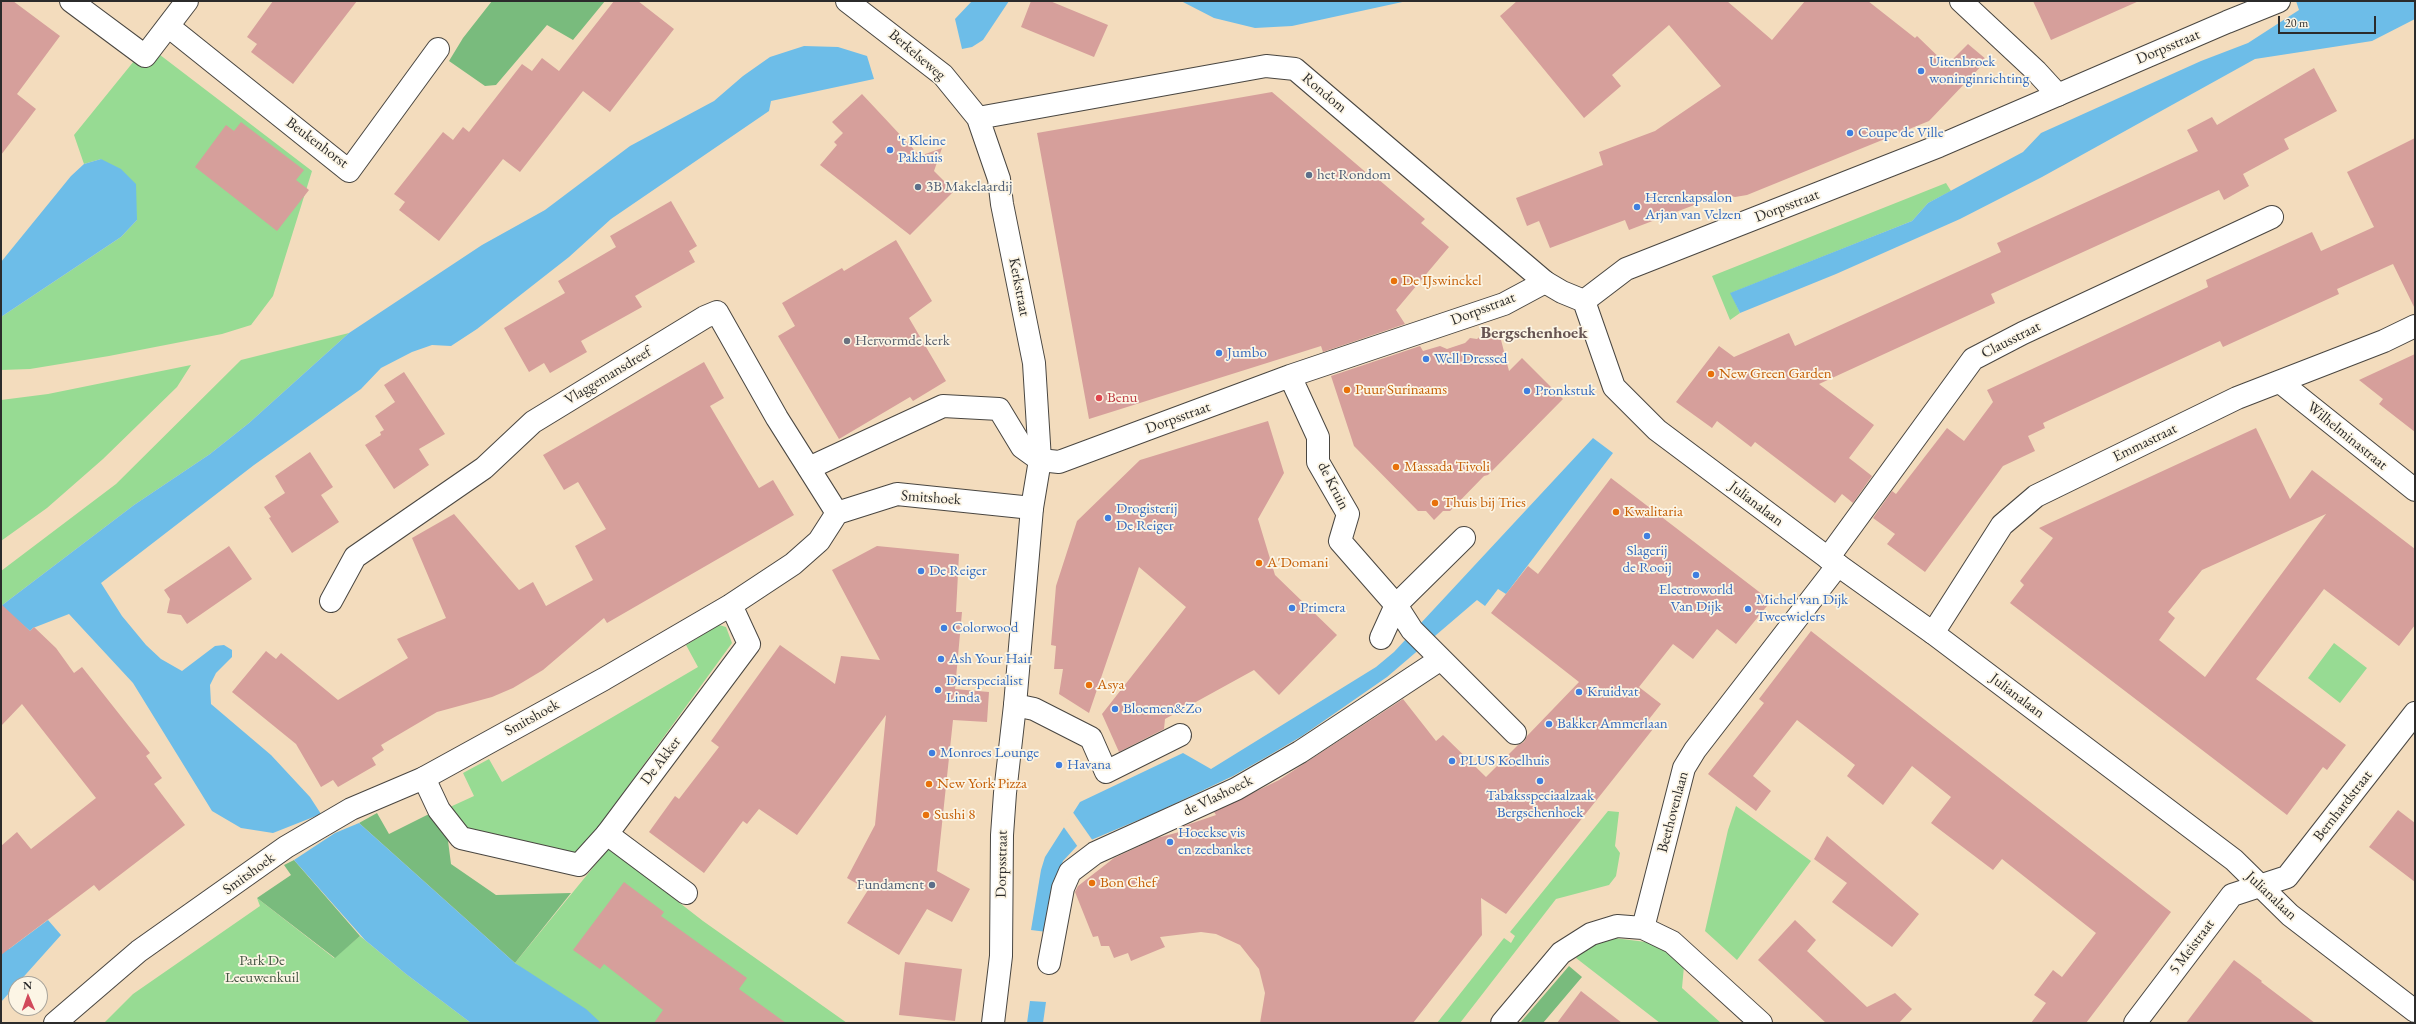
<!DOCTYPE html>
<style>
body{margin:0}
#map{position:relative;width:2416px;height:1024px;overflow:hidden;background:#f3dcbd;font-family:"EB Garamond",serif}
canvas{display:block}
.frame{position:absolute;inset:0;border:2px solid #2b2b2b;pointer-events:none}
.north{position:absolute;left:8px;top:976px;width:40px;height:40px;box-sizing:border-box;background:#fcf5e5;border:1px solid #a8a49b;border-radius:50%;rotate:358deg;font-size:11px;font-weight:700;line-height:16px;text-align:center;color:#2b2b2b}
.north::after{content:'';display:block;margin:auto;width:14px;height:18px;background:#d1495b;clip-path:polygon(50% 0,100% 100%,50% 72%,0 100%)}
.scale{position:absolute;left:2278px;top:16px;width:98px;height:18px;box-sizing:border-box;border:2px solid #2b2b2b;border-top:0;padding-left:5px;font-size:12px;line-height:14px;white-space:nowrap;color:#2b2b2b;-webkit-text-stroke:3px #fcf5e5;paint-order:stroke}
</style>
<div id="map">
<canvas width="2416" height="1024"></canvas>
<div class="frame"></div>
<div class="north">N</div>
<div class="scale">20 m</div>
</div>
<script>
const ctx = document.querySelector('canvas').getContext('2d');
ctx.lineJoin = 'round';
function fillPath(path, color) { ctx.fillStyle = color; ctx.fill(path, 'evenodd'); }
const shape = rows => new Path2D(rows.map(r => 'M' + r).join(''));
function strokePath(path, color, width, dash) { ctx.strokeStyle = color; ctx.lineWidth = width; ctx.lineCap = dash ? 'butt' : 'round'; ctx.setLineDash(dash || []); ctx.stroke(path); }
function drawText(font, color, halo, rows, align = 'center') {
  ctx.font = font + ' "EB Garamond",serif'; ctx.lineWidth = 3.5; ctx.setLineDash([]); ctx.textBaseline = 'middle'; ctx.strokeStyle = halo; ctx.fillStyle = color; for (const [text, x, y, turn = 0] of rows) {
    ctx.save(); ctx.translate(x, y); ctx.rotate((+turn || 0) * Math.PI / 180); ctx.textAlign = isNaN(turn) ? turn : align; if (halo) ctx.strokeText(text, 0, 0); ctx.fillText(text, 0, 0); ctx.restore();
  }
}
const green = shape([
 [147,45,312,171,273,296,251,325,222,334,109,356,30,369,1,370,1,317,121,237,137,220,101,159,84,164,74,135],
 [1946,183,1951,191,1928,203,1912,221,1731,293,1740,313,1730,320,1712,276],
 [349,333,249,423,210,454,134,505,1,606,1,571,116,484,241,360],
 [191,365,177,387,103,459,47,508,1,541,1,400,48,394],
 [719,625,726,627,732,643,578,855,466,831,450,807,474,796,463,773,489,759,502,782,698,667,686,645],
 [2334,643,2367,668,2340,703,2308,678],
 [1736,806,1811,861,1737,960,1705,931,1728,830],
 [1608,811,1619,812,1615,846,1620,853,1616,876,1609,885,1556,899,1460,1023,1437,1023,1504,938,1511,943,1515,936,1510,932],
 [609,848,703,921,847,1023,594,1023,515,963],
 [257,898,334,958,360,936,406,974,471,1023,104,1023,133,994,260,906],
 [1614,938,1654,943,1684,966,1682,988,1721,1023,1660,1023,1576,958,1591,941]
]);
const forest = shape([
 [492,1,605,1,573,40,547,25,496,85,485,86,449,61,463,38],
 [377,813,389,834,431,813,447,833,451,864,496,895,571,893,515,963,359,823],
 [294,860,360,936,335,958,257,898,291,875,284,865],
 [1569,966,1582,977,1543,1023,1520,1023]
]);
const water = shape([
 [972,1,1009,1,983,40,972,47,962,49,955,19],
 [1181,1,1407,1,1292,26,1255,28,1214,18],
 [2296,1,2415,1,2415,19,2372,41,2255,59,2042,177,1960,219,1836,274,1740,313,1730,293,1912,221,1928,203,2023,152,2041,133,2201,61,2248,43,2299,10],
 [804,46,838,47,867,56,874,79,771,101,769,111,611,219,569,257,477,329,451,346,432,345,412,352,381,368,361,389,254,465,101,583,122,616,146,645,161,659,182,671,215,646,224,645,232,650,232,657,216,673,210,685,211,704,271,755,310,797,321,814,273,833,241,828,212,811,133,683,69,614,33,628,30,631,1,606,134,505,210,454,249,423,349,333,482,245,545,210,630,146,714,101,743,76,770,57],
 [101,159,121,169,136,184,137,220,121,237,1,317,1,262,71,176,84,164],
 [1593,438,1613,453,1506,594,1498,589,1485,606,1477,600,1387,677,1302,736,1268,756,1233,776,1155,813,1077,846,1063,861,1055,880,1047,932,1031,930,1041,870,1045,857,1080,802,1183,753,1211,769,1376,667,1394,652],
 [359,823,515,963,586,1009,601,1023,471,1023,406,974,365,940,294,860,335,833],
 [48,920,61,935,1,1002,1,939,9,949],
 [1030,1001,1046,1002,1043,1023,1027,1023]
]);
const pier = shape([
 [1072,811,1093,841,1078,847,1063,826]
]);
const building = shape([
 [1,1,13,1,60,36,17,94,36,109,1,155],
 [273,1,357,1,293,84,251,52,257,44,247,37],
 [614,1,638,1,674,29,610,112,583,91,520,172,503,159,439,241,399,210,405,202,394,194,443,132,453,140,463,127,469,132,522,64,532,71,542,58,559,71],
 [1031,1,1050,1,1108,25,1094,57,1021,27],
 [1517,1,1727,1,1772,40,1805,1,1868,1,1915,38,1917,36,1947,65,1968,44,1987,60,1929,121,1747,195,1735,197,1723,194,1629,230,1625,220,1550,248,1539,221,1527,226,1516,198,1603,165,1599,152,1655,131,1721,86,1669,25,1612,75,1621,86,1584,118,1500,16],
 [2033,1,2139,1,2051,40],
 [2314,68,2337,111,2284,139,2289,149,2243,174,2249,186,2224,200,2219,190,1991,294,1995,303,1819,384,1874,425,1849,458,1872,476,1853,503,1842,494,1835,503,1755,442,1751,447,1717,421,1712,428,1676,402,1719,346,1734,357,1789,333,1795,346,2001,252,1997,243,2198,151,2187,130,2212,117,2217,125],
 [1272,92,1369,175,1371,173,1425,219,1421,223,1449,247,1396,310,1405,324,1323,352,1321,346,1089,419,1037,133],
 [862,94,920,156,942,148,934,171,954,191,910,235,820,165,837,145,834,142,843,133,832,122],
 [241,122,304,170,296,180,309,190,277,231,195,167,226,125,234,131],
 [2415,138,2415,309,2393,264,2337,289,2339,294,2223,347,2220,341,2043,423,2045,428,2028,436,2035,451,2003,466,1925,572,1887,544,1895,534,1873,518,1892,491,1896,494,1947,428,1964,441,1993,402,1987,390,2208,287,2206,280,2312,232,2321,251,2374,227,2347,172],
 [671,201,697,246,689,251,695,262,635,296,642,307,581,341,587,352,550,373,544,363,529,372,504,328,565,293,558,281,616,247,610,236],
 [896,240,932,301,909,318,946,381,913,401,910,397,839,439,778,336,795,326,782,303,842,268,844,271],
 [1484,333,1500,336,1509,371,1522,358,1563,399,1488,475,1484,476,1450,511,1443,511,1434,520,1426,511,1418,511,1354,446,1331,376,1420,346,1423,351,1440,346,1447,349,1465,343,1470,338,1477,339],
 [2415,354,2415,432,2379,404,2383,399,2359,380],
 [704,362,724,398,710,406,736,450,759,488,773,480,794,515,607,623,604,618,543,670,513,688,492,697,437,712,381,745,384,750,372,758,376,765,338,787,333,780,321,787,296,744,232,692,266,651,276,659,281,653,338,700,408,658,397,639,446,618,412,538,454,514,519,590,533,582,546,606,593,580,575,546,606,529,578,482,564,490,543,455],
 [404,372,445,434,419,449,429,465,394,489,365,445,381,435,380,432,384,430,375,416,395,402,384,385],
 [1268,421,1284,473,1258,519,1275,575,1337,635,1279,695,1254,670,1165,719,1164,729,1119,752,1102,714,1186,607,1139,567,1089,713,1059,694,1063,669,1054,669,1056,646,1051,645,1056,586,1077,521,1140,460],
 [2256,428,2290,499,2312,470,2415,549,2415,625,2399,646,2324,589,2256,679,2346,745,2327,770,2323,767,2287,815,2010,603,2024,585,2020,581,2053,538,2039,528],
 [2326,514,2205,677,2159,640,2175,618,2168,612,2202,570],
 [310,452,333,487,321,495,339,522,292,553,269,518,271,517,264,507,285,493,275,476],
 [1611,478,1771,601,1736,644,1717,629,1693,659,1673,644,1639,687,1661,704,1646,723,1653,729,1506,914,1481,898,1482,935,1413,1023,1260,1023,1265,993,1259,969,1240,945,1216,934,1201,932,1160,937,1165,947,1131,961,1128,953,1114,958,1109,946,1101,946,1098,936,1093,937,1075,892,1078,886,1114,858,1157,838,1183,831,1182,827,1184,826,1216,815,1214,812,1279,780,1403,699,1436,741,1443,735,1486,777,1518,745,1524,742,1527,736,1579,682,1491,613,1528,566,1538,574],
 [229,546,252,579,187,624,181,615,167,613,170,599,164,590],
 [877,546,959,554,956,612,962,612,955,689,989,692,987,722,953,720,937,871,970,889,952,922,927,909,899,955,847,923,868,890,847,878,875,825,886,715,797,835,759,809,747,824,743,821,704,873,649,832,675,796,679,799,719,747,711,741,780,645,835,684,841,656,880,660,832,570],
 [1,604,30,631,34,627,56,648,74,673,82,667,150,753,146,756,162,778,154,784,185,825,99,891,94,885,1,955,1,846,17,832,31,849,96,798,22,704,1,726],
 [1811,631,2171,912,2086,1023,2031,1023,2046,1003,2034,995,2053,970,2062,977,2096,933,2002,859,1993,870,1931,823,1951,797,1912,766,1883,805,1847,776,1855,765,1797,720,1753,776,1771,791,1756,811,1708,774,1764,703,1759,699],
 [2398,810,2415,823,2415,882,2369,847],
 [1827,836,1919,914,1892,947,1832,902,1847,883,1814,859],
 [624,882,664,912,661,916,747,978,739,989,786,1023,654,1023,663,1010,604,964,600,969,573,950],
 [1795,920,1816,940,1807,951,1867,1007,1895,993,1912,1009,1899,1023,1826,1023,1758,960],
 [2234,960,2262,981,2261,982,2315,1023,2186,1023],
 [905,962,962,969,955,1021,899,1015],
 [1581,991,1622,1023,1557,1023]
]);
const pedestrian = shape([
 [1290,376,1318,437,1318,462,1348,514,1340,541,1396,605,1412,630,1515,733],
 [809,468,943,406,999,409,1022,447,1040,460,1059,462,1290,376,1504,304,1545,282],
 [1381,638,1396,605,1464,538],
 [1015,705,1034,709,1091,738,1106,772,1180,735],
 [424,778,439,810,461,838,579,865,607,834],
 [1049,963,1063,888,1070,872,1095,853,1236,789,1300,752,1441,659]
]);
const minor = shape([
 [71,1,145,56,187,1],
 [1961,1,2036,71,2058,95],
 [168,26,349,171,438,49],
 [2280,382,2415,490],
 [1828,558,1973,359,2023,333,2272,217],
 [331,601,355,557,484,468,533,422,705,317,717,312,777,418,837,513],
 [1933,633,2002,525,2036,496,2237,398,2384,341,2415,326],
 [686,893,607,834,749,644,731,605],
 [1643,928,1672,942,1761,1023],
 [55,1023,139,951,286,847,351,809,424,778,604,679,731,605,793,564,819,541,837,513,897,494,1032,508],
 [1502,1023,1561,953,1591,934,1617,926,1643,928,1684,768,1695,750,1838,565],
 [2135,1023,2232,895,2287,877,2415,713]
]);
const tertiary = shape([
 [847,1,943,75,978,118,999,179,1002,204,1034,363,1040,460,1032,508,1015,705,1005,793,1002,835,1001,956,993,1023],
 [978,118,1266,66,1295,69,1545,282,1562,292,1584,301],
 [1584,301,1614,387,1657,430,1828,558,1933,633,2234,860,2290,915,2415,1011],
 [1584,301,1626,269,1939,146,2227,22,2279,1]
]);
const markers = [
 [1921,71,4,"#3f7fe0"],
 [1850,133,4,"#3f7fe0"],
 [890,150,4,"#3f7fe0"],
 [1309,175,4,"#5c6f8a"],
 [918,187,4,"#5c6f8a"],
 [1637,207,4,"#3f7fe0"],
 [1394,281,4,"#e8710a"],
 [847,341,4,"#6b7280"],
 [1219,353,4,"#3f7fe0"],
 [1426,359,4,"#3f7fe0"],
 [1711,374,4,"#e8710a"],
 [1347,390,4,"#e8710a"],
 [1527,391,4,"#3f7fe0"],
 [1099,398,4,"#e0444e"],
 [1396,467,4,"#e8710a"],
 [1435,503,4,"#e8710a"],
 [1616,512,4,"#e8710a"],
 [1108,518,4,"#3f7fe0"],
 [1647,536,4,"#3f7fe0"],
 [1259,563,4,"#e8710a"],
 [921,571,4,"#3f7fe0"],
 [1696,575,4,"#3f7fe0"],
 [1292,608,4,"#3f7fe0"],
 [1748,609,4,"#3f7fe0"],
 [944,628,4,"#3f7fe0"],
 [941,659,4,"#3f7fe0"],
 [1089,685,4,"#e8710a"],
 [938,690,4,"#3f7fe0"],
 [1579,692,4,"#3f7fe0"],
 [1115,709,4,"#3f7fe0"],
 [1549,724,4,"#3f7fe0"],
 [932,753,4,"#3f7fe0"],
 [1452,761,4,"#3f7fe0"],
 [1059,765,4,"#3f7fe0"],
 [1540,781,4,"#3f7fe0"],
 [929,784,4,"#e8710a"],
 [926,815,4,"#e8710a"],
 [1170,842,4,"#3f7fe0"],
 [1092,883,4,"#e8710a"],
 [932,885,4,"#5c6f8a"]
];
const streetNames = [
 ["Dorpsstraat",2168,47,-23],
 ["Berkelseweg",917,55,40],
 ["Rondom",1324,93,40],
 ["Beukenhorst",317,143,37],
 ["Dorpsstraat",1787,206,-21],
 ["Kerkstraat",1019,287,79],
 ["Dorpsstraat",1483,309,-21],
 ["Clausstraat",2011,340,-27],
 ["Vlaggemansdreef",608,376,-31],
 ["Dorpsstraat",1178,418,-20],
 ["Wilhelminastraat",2347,436,39],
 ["Emmastraat",2145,443,-26],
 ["de Kruin",1333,486,63],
 ["Smitshoek",931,498,4],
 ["Julianalaan",1756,504,37],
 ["Julianalaan",2017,696,37],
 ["Smitshoek",532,718,-29],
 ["De Akker",661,761,-53],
 ["de Vlashoeck",1218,796,-26],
 ["Bernhardstraat",2343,806,-52],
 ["Beethovenlaan",1673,812,-75],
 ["Dorpsstraat",1002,864,-89],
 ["Smitshoek",249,874,-36],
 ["Julianalaan",2271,896,43],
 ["5 Meistraat",2192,947,-53]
];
const shopNames = [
 ["Uitenbroek",1929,62],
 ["woninginrichting",1929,79],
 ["Coupe de Ville",1858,133],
 ["'t Kleine",898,141],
 ["Pakhuis",898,158],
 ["Herenkapsalon",1645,198],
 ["Arjan van Velzen",1645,215],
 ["Jumbo",1227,353],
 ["Well Dressed",1434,359],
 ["Pronkstuk",1535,391],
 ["Drogisterij",1116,509],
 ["De Reiger",1116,526],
 ["Slagerij",1647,551,"center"],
 ["de Rooij",1647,568,"center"],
 ["De Reiger",929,571],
 ["Electroworld",1696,590,"center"],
 ["Van Dijk",1696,607,"center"],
 ["Michel van Dijk",1756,600],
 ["Tweewielers",1756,617],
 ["Primera",1300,608],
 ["Colorwood",952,628],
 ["Ash Your Hair",949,659],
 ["Dierspecialist",946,681],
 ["Linda",946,698],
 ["Kruidvat",1587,692],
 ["Bloemen&Zo",1123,709],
 ["Bakker Ammerlaan",1557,724],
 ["Monroes Lounge",940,753],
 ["PLUS Koelhuis",1460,761],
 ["Havana",1067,765],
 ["Tabaksspeciaalzaak",1540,796,"center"],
 ["Bergschenhoek",1540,813,"center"],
 ["Hoeckse vis",1178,833],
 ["en zeebanket",1178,850]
];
const serviceNames = [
 ["het Rondom",1317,175],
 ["3B Makelaardij",926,187],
 ["Fundament",924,885,"right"]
];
const foodNames = [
 ["De IJswinckel",1402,281],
 ["New Green Garden",1719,374],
 ["Puur Surinaams",1355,390],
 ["Massada Tivoli",1404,467],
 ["Thuis bij Tries",1443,503],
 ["Kwalitaria",1624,512],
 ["A'Domani",1267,563],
 ["Asya",1097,685],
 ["New York Pizza",937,784],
 ["Sushi 8",934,815],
 ["Bon Chef",1100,883]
];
const worshipNames = [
 ["Hervormde kerk",855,341]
];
const healthNames = [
 ["Benu",1107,398]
];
const parkNames = [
 ["Park De",262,961],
 ["Leeuwenkuil",262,978]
];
const quarterNames = [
 ["Bergschenhoek",1534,333]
];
fillPath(green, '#97db93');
fillPath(forest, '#79bb7d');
fillPath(water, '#6dbde8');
fillPath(pier, '#f3dcbd');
fillPath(building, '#d69f9b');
strokePath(pedestrian, '#494641', 24);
strokePath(minor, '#494641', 24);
strokePath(tertiary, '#494641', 24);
strokePath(pedestrian, '#fff', 22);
strokePath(minor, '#fff', 22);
strokePath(tertiary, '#fff', 22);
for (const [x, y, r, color] of markers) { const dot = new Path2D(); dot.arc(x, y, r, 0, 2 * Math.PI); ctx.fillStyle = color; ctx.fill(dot); strokePath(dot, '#fcf5e5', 1.5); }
drawText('15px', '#2b2b2b', '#fcf5e5', streetNames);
drawText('15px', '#366cbe', '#fcf5e5', shopNames, 'left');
drawText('15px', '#4e5e75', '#fcf5e5', serviceNames, 'left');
drawText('15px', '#c56008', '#fcf5e5', foodNames, 'left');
drawText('15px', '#5b616d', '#fcf5e5', worshipNames, 'left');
drawText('15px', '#be3a42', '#fcf5e5', healthNames, 'left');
drawText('15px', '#465745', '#fcf5e5', parkNames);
drawText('bold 17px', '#675452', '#fcf5e5', quarterNames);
</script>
